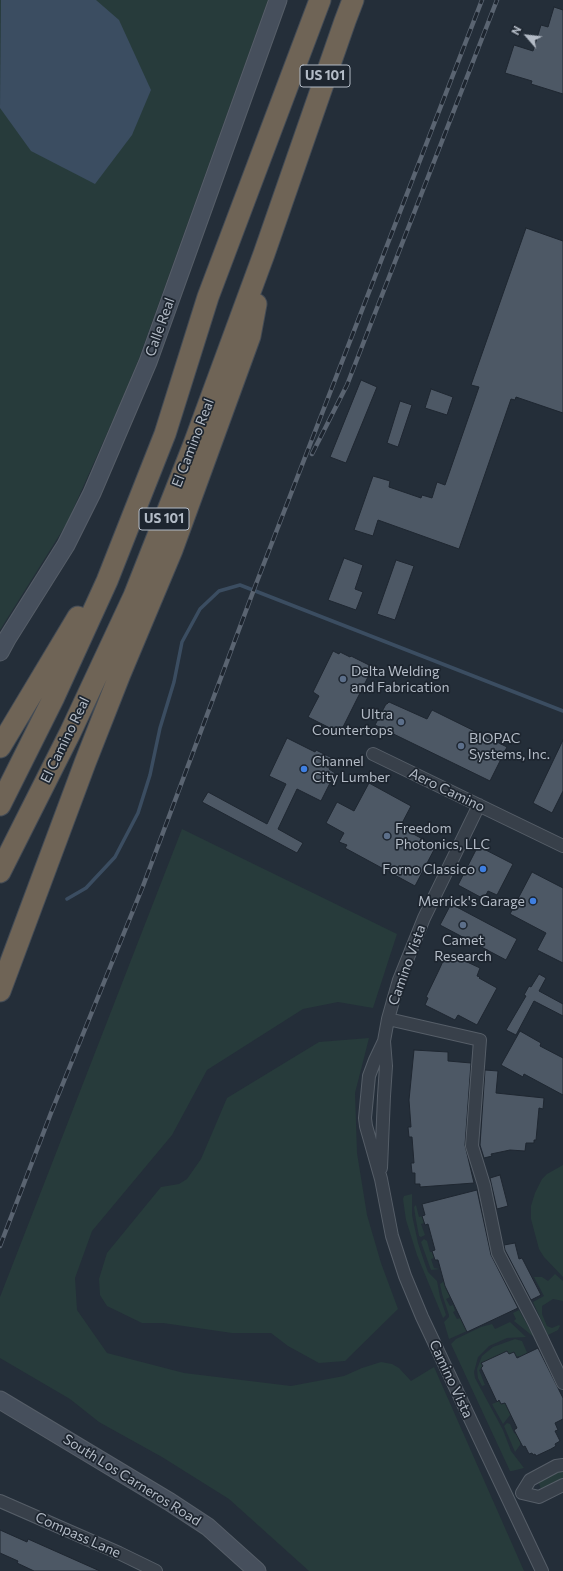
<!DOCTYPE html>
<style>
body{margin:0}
#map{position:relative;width:563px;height:1571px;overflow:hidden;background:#242e39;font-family:Commissioner,sans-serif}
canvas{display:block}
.north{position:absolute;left:507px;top:16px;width:40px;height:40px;-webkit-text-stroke:3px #1d252f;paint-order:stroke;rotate:298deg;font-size:11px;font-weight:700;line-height:16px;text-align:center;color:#b3bbc6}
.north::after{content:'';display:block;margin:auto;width:14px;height:18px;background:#b3bbc6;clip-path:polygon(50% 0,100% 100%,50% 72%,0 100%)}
</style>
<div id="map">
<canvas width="563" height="1571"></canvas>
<div class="north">N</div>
</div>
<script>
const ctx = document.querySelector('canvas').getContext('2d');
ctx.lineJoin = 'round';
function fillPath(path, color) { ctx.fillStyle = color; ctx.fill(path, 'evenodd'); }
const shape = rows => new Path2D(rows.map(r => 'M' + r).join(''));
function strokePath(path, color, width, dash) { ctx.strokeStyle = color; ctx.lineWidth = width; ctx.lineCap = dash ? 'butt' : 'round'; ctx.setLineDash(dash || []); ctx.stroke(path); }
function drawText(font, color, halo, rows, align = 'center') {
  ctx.font = font + ' Commissioner,sans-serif'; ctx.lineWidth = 3.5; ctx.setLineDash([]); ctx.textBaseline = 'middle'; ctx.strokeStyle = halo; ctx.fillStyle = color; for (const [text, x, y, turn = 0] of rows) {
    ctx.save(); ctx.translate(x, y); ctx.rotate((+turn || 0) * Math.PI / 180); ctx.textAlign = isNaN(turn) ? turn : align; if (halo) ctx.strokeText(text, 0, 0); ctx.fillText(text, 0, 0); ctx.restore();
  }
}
const green = shape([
 [0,0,268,0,138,361,116,413,67,523,0,630],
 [182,829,397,934,373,1008,338,1002,303,1009,207,1070,172,1135,92,1231,75,1278,77,1310,107,1353,184,1373,291,1386,344,1376,362,1368,381,1362,392,1364,399,1368,411,1381,434,1367,524,1571,309,1571,229,1499,162,1457,99,1422,70,1399,0,1358,0,1297],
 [369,1038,355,1093,357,1153,367,1215,381,1263,398,1309,345,1361,319,1363,288,1346,271,1333,232,1333,163,1323,142,1323,107,1306,100,1295,99,1279,107,1253,161,1187,179,1184,187,1179,201,1159,227,1098,319,1042],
 [563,1165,563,1277,544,1257,539,1249,531,1219,531,1206,535,1193,542,1179,547,1174],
 [412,1194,412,1215,418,1243,425,1264,428,1272,437,1281,440,1297,446,1315,443,1318,417,1255,406,1220,403,1199,404,1196],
 [416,1205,419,1217,422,1216,424,1223,421,1224,425,1235,421,1237,419,1236,416,1220,414,1207],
 [424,1239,427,1241,430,1252,432,1252,434,1258,431,1259,434,1268,440,1269,431,1270,421,1242],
 [555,1274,563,1281,563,1301,553,1299,542,1306,542,1314,547,1326,552,1328,559,1325,560,1326,558,1330,548,1335,533,1302,544,1296,534,1277,542,1277,548,1281],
 [453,1275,445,1287,450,1297,446,1299,450,1306,453,1305,455,1311,453,1312,457,1319,461,1318,467,1331,449,1339,444,1322,449,1317,449,1315,442,1294,440,1284],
 [519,1310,534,1337,514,1321,516,1319,513,1313],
 [510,1322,526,1337,507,1338,489,1346,478,1357,474,1372,475,1378,503,1430,511,1451,524,1468,512,1471,510,1471,451,1344,456,1339,481,1327,492,1324,495,1329],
 [515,1339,522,1341,532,1364,525,1368,519,1356,484,1367,479,1370,485,1385,482,1386,478,1378,477,1369,482,1356,493,1347],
 [525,1391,514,1410,503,1424,492,1404],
 [507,1423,510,1424,514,1433,520,1436,521,1439,520,1445,515,1452,504,1426],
 [563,1469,563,1480,543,1490,541,1489,538,1481,539,1480]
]);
const water = shape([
 [1,0,96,0,119,20,151,90,132,135,95,184,31,151,0,108]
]);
const stream = shape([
 [67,899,86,888,115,857,138,813,150,775,160,728,174,682,182,642,200,609,219,591,240,585,563,711]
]);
const building = shape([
 [554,7,563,10,563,94,531,84,532,81,505,73,514,45,533,51,541,25,548,27,554,7],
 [526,228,563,241,563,413,516,397,515,400,511,399,459,549,378,520,373,536,354,530,373,476,390,481,389,487,421,498,422,495,432,498,437,482,445,485,479,387,471,385,526,228],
 [361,380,377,387,346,463,330,457,361,380],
 [431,389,453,397,447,415,425,408,431,389],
 [400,401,412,405,398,447,387,443,400,401],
 [344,558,363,565,355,589,363,592,356,610,328,600,344,558],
 [396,560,414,566,395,620,377,614,396,560],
 [333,651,339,654,340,652,350,657,351,656,373,667,340,733,308,717,319,696,313,692,333,651],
 [389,702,427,719,432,710,507,747,490,781,375,725,386,704,387,704,389,702],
 [287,738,315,752,316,750,334,759,329,769,335,773,321,801,297,789,278,829,303,843,297,853,202,802,208,792,267,824,286,784,269,776,287,738],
 [563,740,563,791,552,813,533,803,563,740],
 [369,783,411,806,400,827,436,846,415,886,345,848,347,845,339,842,344,833,326,823,337,802,354,811,369,783],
 [478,846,513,864,497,895,488,891,484,899,458,885,478,846],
 [532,872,563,888,563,963,537,950,546,933,510,914,532,872],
 [451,904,517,939,506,960,440,925,451,904],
 [450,954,480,968,477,976,480,977,479,978,497,988,477,1025,458,1015,455,1020,425,1005,428,998,426,997,439,970,444,959,447,960,450,954],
 [539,974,546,978,539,991,563,1004,563,1016,534,1001,516,1035,506,1030,526,996,524,995,529,986,531,987,539,974],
 [520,1031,541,1043,540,1046,563,1058,563,1095,524,1074,523,1077,501,1065,520,1031],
 [414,1050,448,1052,448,1061,471,1063,465,1145,474,1183,420,1187,420,1184,415,1184,415,1173,412,1173,411,1163,414,1163,412,1137,409,1137,408,1127,411,1127,409,1100,414,1050],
 [485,1070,498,1071,496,1093,544,1098,543,1109,539,1108,536,1140,534,1140,534,1143,526,1143,525,1151,510,1150,491,1154,492,1156,484,1158,480,1145,485,1070],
 [500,1175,508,1206,497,1209,490,1178,500,1175],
 [477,1190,491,1255,518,1308,467,1332,445,1286,438,1260,435,1260,432,1251,435,1250,428,1224,425,1225,422,1216,425,1215,422,1204,477,1190],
 [515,1243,519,1259,522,1258,541,1295,531,1300,505,1250,504,1245,515,1243],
 [538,1348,563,1398,563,1419,555,1423,558,1430,555,1431,560,1441,555,1444,556,1446,551,1449,536,1456,535,1454,533,1455,532,1453,529,1454,525,1446,523,1447,514,1430,517,1428,505,1403,501,1404,499,1400,497,1402,481,1368,483,1366,481,1363,507,1351,509,1354,514,1352,517,1358,538,1348],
 [0,1530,27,1542,28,1539,100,1571,34,1571,17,1563,18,1561,0,1553,0,1530]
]);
const minor = shape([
 [373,754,563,846],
 [479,805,424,918,399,980,388,1019,384,1041,375,1060,369,1076,365,1118,366,1126,381,1179,392,1236,405,1276,422,1317,542,1571],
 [388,1019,480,1040,472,1146,484,1185,498,1253,534,1322,563,1383],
 [381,1168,384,1096,386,1066,384,1041],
 [563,1465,556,1466,530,1480,522,1493,539,1497,563,1485],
 [0,1501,119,1553,156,1571]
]);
const secondary = shape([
 [0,652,7,639,66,545,92,493,148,362,278,0],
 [0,1400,170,1502,208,1527,257,1571]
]);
const motorway = shape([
 [0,747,78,617],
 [0,805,54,697,107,581,165,434,208,297,320,0],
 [0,872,70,733,134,596,194,444,264,254,345,21,353,0],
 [0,991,85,763,120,674,172,550,250,336,256,304]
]);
const rail = shape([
 [312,454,347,385,497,0],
 [0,1246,51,1113,143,886,256,584,482,0]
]);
const markers = [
 [343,679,4,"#5c6f8a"],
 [401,722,4,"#5c6f8a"],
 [461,746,4,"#5c6f8a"],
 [304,769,4,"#3f7fe0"],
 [387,836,4,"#5c6f8a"],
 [483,869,4,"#3f7fe0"],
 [533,901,4,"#3f7fe0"],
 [463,925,4,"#5c6f8a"]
];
const shields = [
 [325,76,50],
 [164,519,50]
];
const shieldNames = [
 ["US 101",325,76],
 ["US 101",164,519]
];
const streetNames = [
 ["Calle Real",160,327,-70],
 ["El Camino Real",193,443,-69],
 ["El Camino Real",65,740,-64],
 ["Aero Camino",447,790,26],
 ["Camino Vista",407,965,-70],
 ["Camino Vista",451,1379,65],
 ["South Los Carneros Road",132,1480,32],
 ["Compass Lane",78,1535,24]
];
const poiNames = [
 ["Delta Welding",351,671],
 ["and Fabrication",351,687],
 ["Ultra",393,714,"right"],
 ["Countertops",393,730,"right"],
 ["BIOPAC",469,738],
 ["Systems, Inc.",469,754],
 ["Channel",312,761],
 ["City Lumber",312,777],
 ["Freedom",395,828],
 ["Photonics, LLC",395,844],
 ["Forno Classico",475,869,"right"],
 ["Merrick's Garage",525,901,"right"],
 ["Camet",463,940,"center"],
 ["Research",463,956,"center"]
];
fillPath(green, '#273b3b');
fillPath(water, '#3b4d61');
strokePath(stream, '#3b4d61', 3.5);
fillPath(building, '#4d5865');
strokePath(building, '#1f2731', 1);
strokePath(minor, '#565e68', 14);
strokePath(secondary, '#565e68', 19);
strokePath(motorway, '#434b55', 23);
strokePath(minor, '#38404a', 12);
strokePath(secondary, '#464f5c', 17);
strokePath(motorway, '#6f6456', 21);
strokePath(rail, '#5a6471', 4.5);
strokePath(rail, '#1d252f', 3, [9]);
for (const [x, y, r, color] of markers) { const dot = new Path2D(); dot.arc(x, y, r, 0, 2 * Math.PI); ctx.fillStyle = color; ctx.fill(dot); strokePath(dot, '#1d252f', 1.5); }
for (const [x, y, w] of shields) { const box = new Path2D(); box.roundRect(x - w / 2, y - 11, w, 22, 3); ctx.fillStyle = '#1d252f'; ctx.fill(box); strokePath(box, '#b3bbc6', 1); }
drawText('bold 13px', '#b3bbc6', null, shieldNames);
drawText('14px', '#b3bbc6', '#1d252f', streetNames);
drawText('14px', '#b3bbc6', '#1d252f', poiNames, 'left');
</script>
